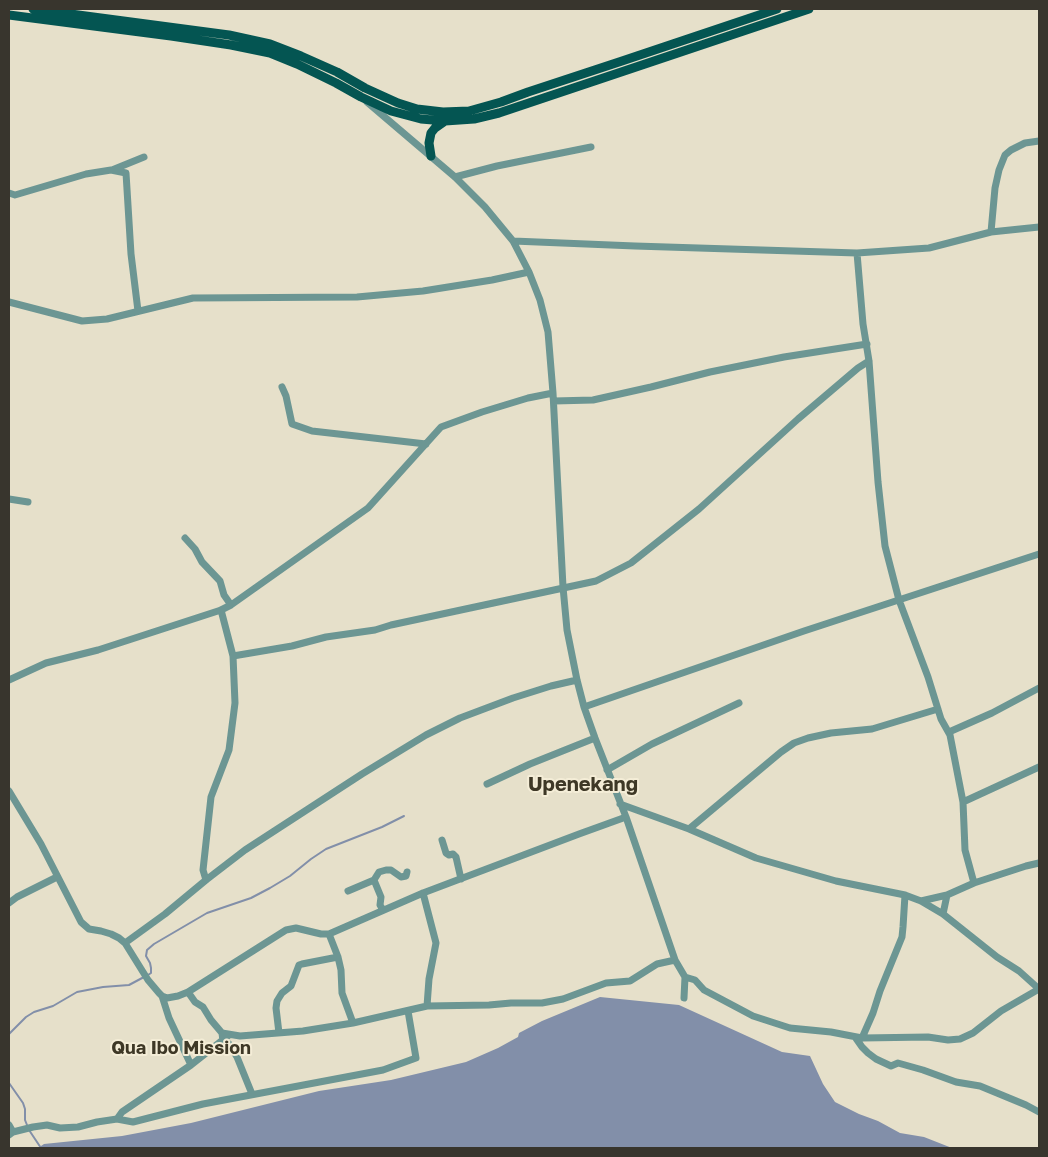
<!DOCTYPE html>
<style>
body{margin:0}
#map{position:relative;width:1048px;height:1157px;overflow:hidden;background:#e6e0ca;font-family:"Golos Text",sans-serif}
canvas{display:block}
.frame{position:absolute;inset:0;border:10px solid #38352d;pointer-events:none}
</style>
<div id="map">
<canvas width="1048" height="1157"></canvas>
<div class="frame"></div>
</div>
<script>
const ctx = document.querySelector('canvas').getContext('2d');
ctx.lineJoin = 'round';
function fillPath(path, color) { ctx.fillStyle = color; ctx.fill(path, 'evenodd'); }
const shape = rows => new Path2D(rows.map(r => 'M' + r).join(''));
function strokePath(path, color, width, dash) { ctx.strokeStyle = color; ctx.lineWidth = width; ctx.lineCap = dash ? 'butt' : 'round'; ctx.setLineDash(dash || []); ctx.stroke(path); }
function drawText(font, color, halo, rows, align = 'center') {
  ctx.font = font + ' "Golos Text",sans-serif'; ctx.lineWidth = 4; ctx.setLineDash([]); ctx.textBaseline = 'middle'; ctx.strokeStyle = halo; ctx.fillStyle = color; for (const [text, x, y, turn = 0] of rows) {
    ctx.save(); ctx.translate(x, y); ctx.rotate((+turn || 0) * Math.PI / 180); ctx.textAlign = isNaN(turn) ? turn : align; if (halo) ctx.strokeText(text, 0, 0); ctx.fillText(text, 0, 0); ctx.restore();
  }
}
const water = shape([
 [600,997,679,1005,782,1052,810,1056,823,1084,835,1102,859,1114,878,1121,900,1133,924,1137,952,1148,38,1148,44,1144,122,1136,191,1123,319,1091,391,1080,466,1062,498,1048,518,1037,519,1033,542,1021]
]);
const stream = shape([
 [148,975,151,973,151,968,150,963,146,956,147,950,154,944,207,913,251,898,270,888,290,876,311,859,326,849,382,827,404,816],
 [9,1034,26,1017,34,1012,53,1006,77,992,103,987,129,985,144,977],
 [9,1083,23,1103,25,1109,25,1120,27,1125],
 [29,1130,41,1148]
]);
const minor = shape([
 [367,102,455,177,485,207,513,241,529,272,540,300,548,332,553,393,563,587,567,630,577,680,584,707,595,738,626,817,675,960,685,977,684,998],
 [112,170,144,157],
 [455,177,497,166,591,147],
 [9,193,15,195,86,174,111,170,126,173,131,254,138,311],
 [991,232,995,188,999,170,1005,155,1011,150,1025,143,1039,141],
 [513,241,635,246,857,253,929,248,991,232,1039,227],
 [857,253,863,324,869,361,878,482,885,546,899,600,928,677,941,719,950,735,963,802,965,850,974,883],
 [9,302,82,321,107,319,193,298,357,297,423,291,492,280,529,272],
 [282,387,286,396,292,424,312,431,426,444],
 [554,401,593,400,651,387,710,372,784,357,867,344],
 [9,499,28,502],
 [185,538,195,549,202,562,220,581,224,595,231,605],
 [233,656,292,646,326,637,375,630,391,625,596,581,631,563,699,509,798,419,858,368,869,361],
 [9,680,46,663,98,650,221,610,231,605,368,508,441,427,482,412,528,398,553,393],
 [584,707,804,631,1039,554],
 [949,732,992,713,1039,688],
 [607,770,652,744,739,703],
 [487,784,530,764,595,738],
 [9,791,41,844,81,922,89,929,101,931,111,934,119,938,125,943,148,980,159,993,162,996,167,998,178,996,188,992,286,930,296,928,321,934,329,934,423,893,579,834,626,817],
 [963,802,1039,767],
 [620,804,689,829,756,858,836,881,905,895,921,901,943,914,997,957,1019,971,1039,989],
 [689,829,781,752,794,743,808,738,831,733,872,729,938,709],
 [442,840,446,853,449,855,453,854,456,857,461,879],
 [206,880,203,870,211,797,229,750,235,703,233,656,221,610],
 [374,880,379,872,386,870,391,870,401,877,406,876,407,872],
 [348,891,374,880,381,897,380,905,383,910],
 [423,893,436,943,429,979,427,1006],
 [921,901,947,895],
 [9,903,17,897,57,877],
 [943,914,947,895,974,883,1026,866,1039,863],
 [329,934,338,957,341,970,342,993,353,1023],
 [125,943,165,914,206,880,245,850,362,774,426,735,460,718,513,698,551,686,577,680],
 [685,977,695,980,704,990,753,1016,790,1028,831,1032,862,1038,928,1037,948,1040,960,1039,973,1033,1001,1011,1039,989],
 [188,992,195,1002,203,1007,211,1020,222,1033,223,1041,229,1044,237,1057,252,1094],
 [162,996,169,1018,191,1065],
 [222,1033,240,1036,303,1031,353,1023,427,1006,489,1005,511,1003,542,1003,563,999,606,983,630,981,657,964,675,960],
 [279,1033,276,1008,277,1001,282,993,291,986,299,965,302,964,338,957],
 [855,1037,862,1047,868,1053,876,1059,891,1066,898,1063,923,1070,956,1082,980,1086,1026,1105,1039,1112],
 [862,1038,873,1013,880,991,902,937,903,927,905,895],
 [117,1119,122,1112,191,1065,229,1035],
 [9,1125,13,1132,9,1135],
 [13,1132,33,1127,47,1125,60,1128,78,1127,97,1122,117,1119,133,1122,203,1104,383,1070,416,1058,408,1011]
]);
const major = shape([
 [33,9,229,35,270,44,301,56,337,72,365,88,398,103,417,109,443,112,469,111,501,102,528,92,622,61,777,9],
 [9,15,171,36,231,45,270,53,297,64,336,83,361,97,391,111,421,119,445,121,474,119,499,113,809,9],
 [431,156,429,143,431,133,435,128,445,121]
]);
const quarterNames = [
 ["Qua Ibo Mission",181,1048]
];
const districtNames = [
 ["Upenekang",583,785]
];
fillPath(water, '#828fa9');
strokePath(stream, '#828fa9', 2);
strokePath(minor, '#6c9693', 7);
strokePath(major, '#045552', 9);
drawText('bold 18px', '#3e3826', '#f4edd7', quarterNames);
drawText('bold 20px', '#3e3826', '#f4edd7', districtNames);
</script>
